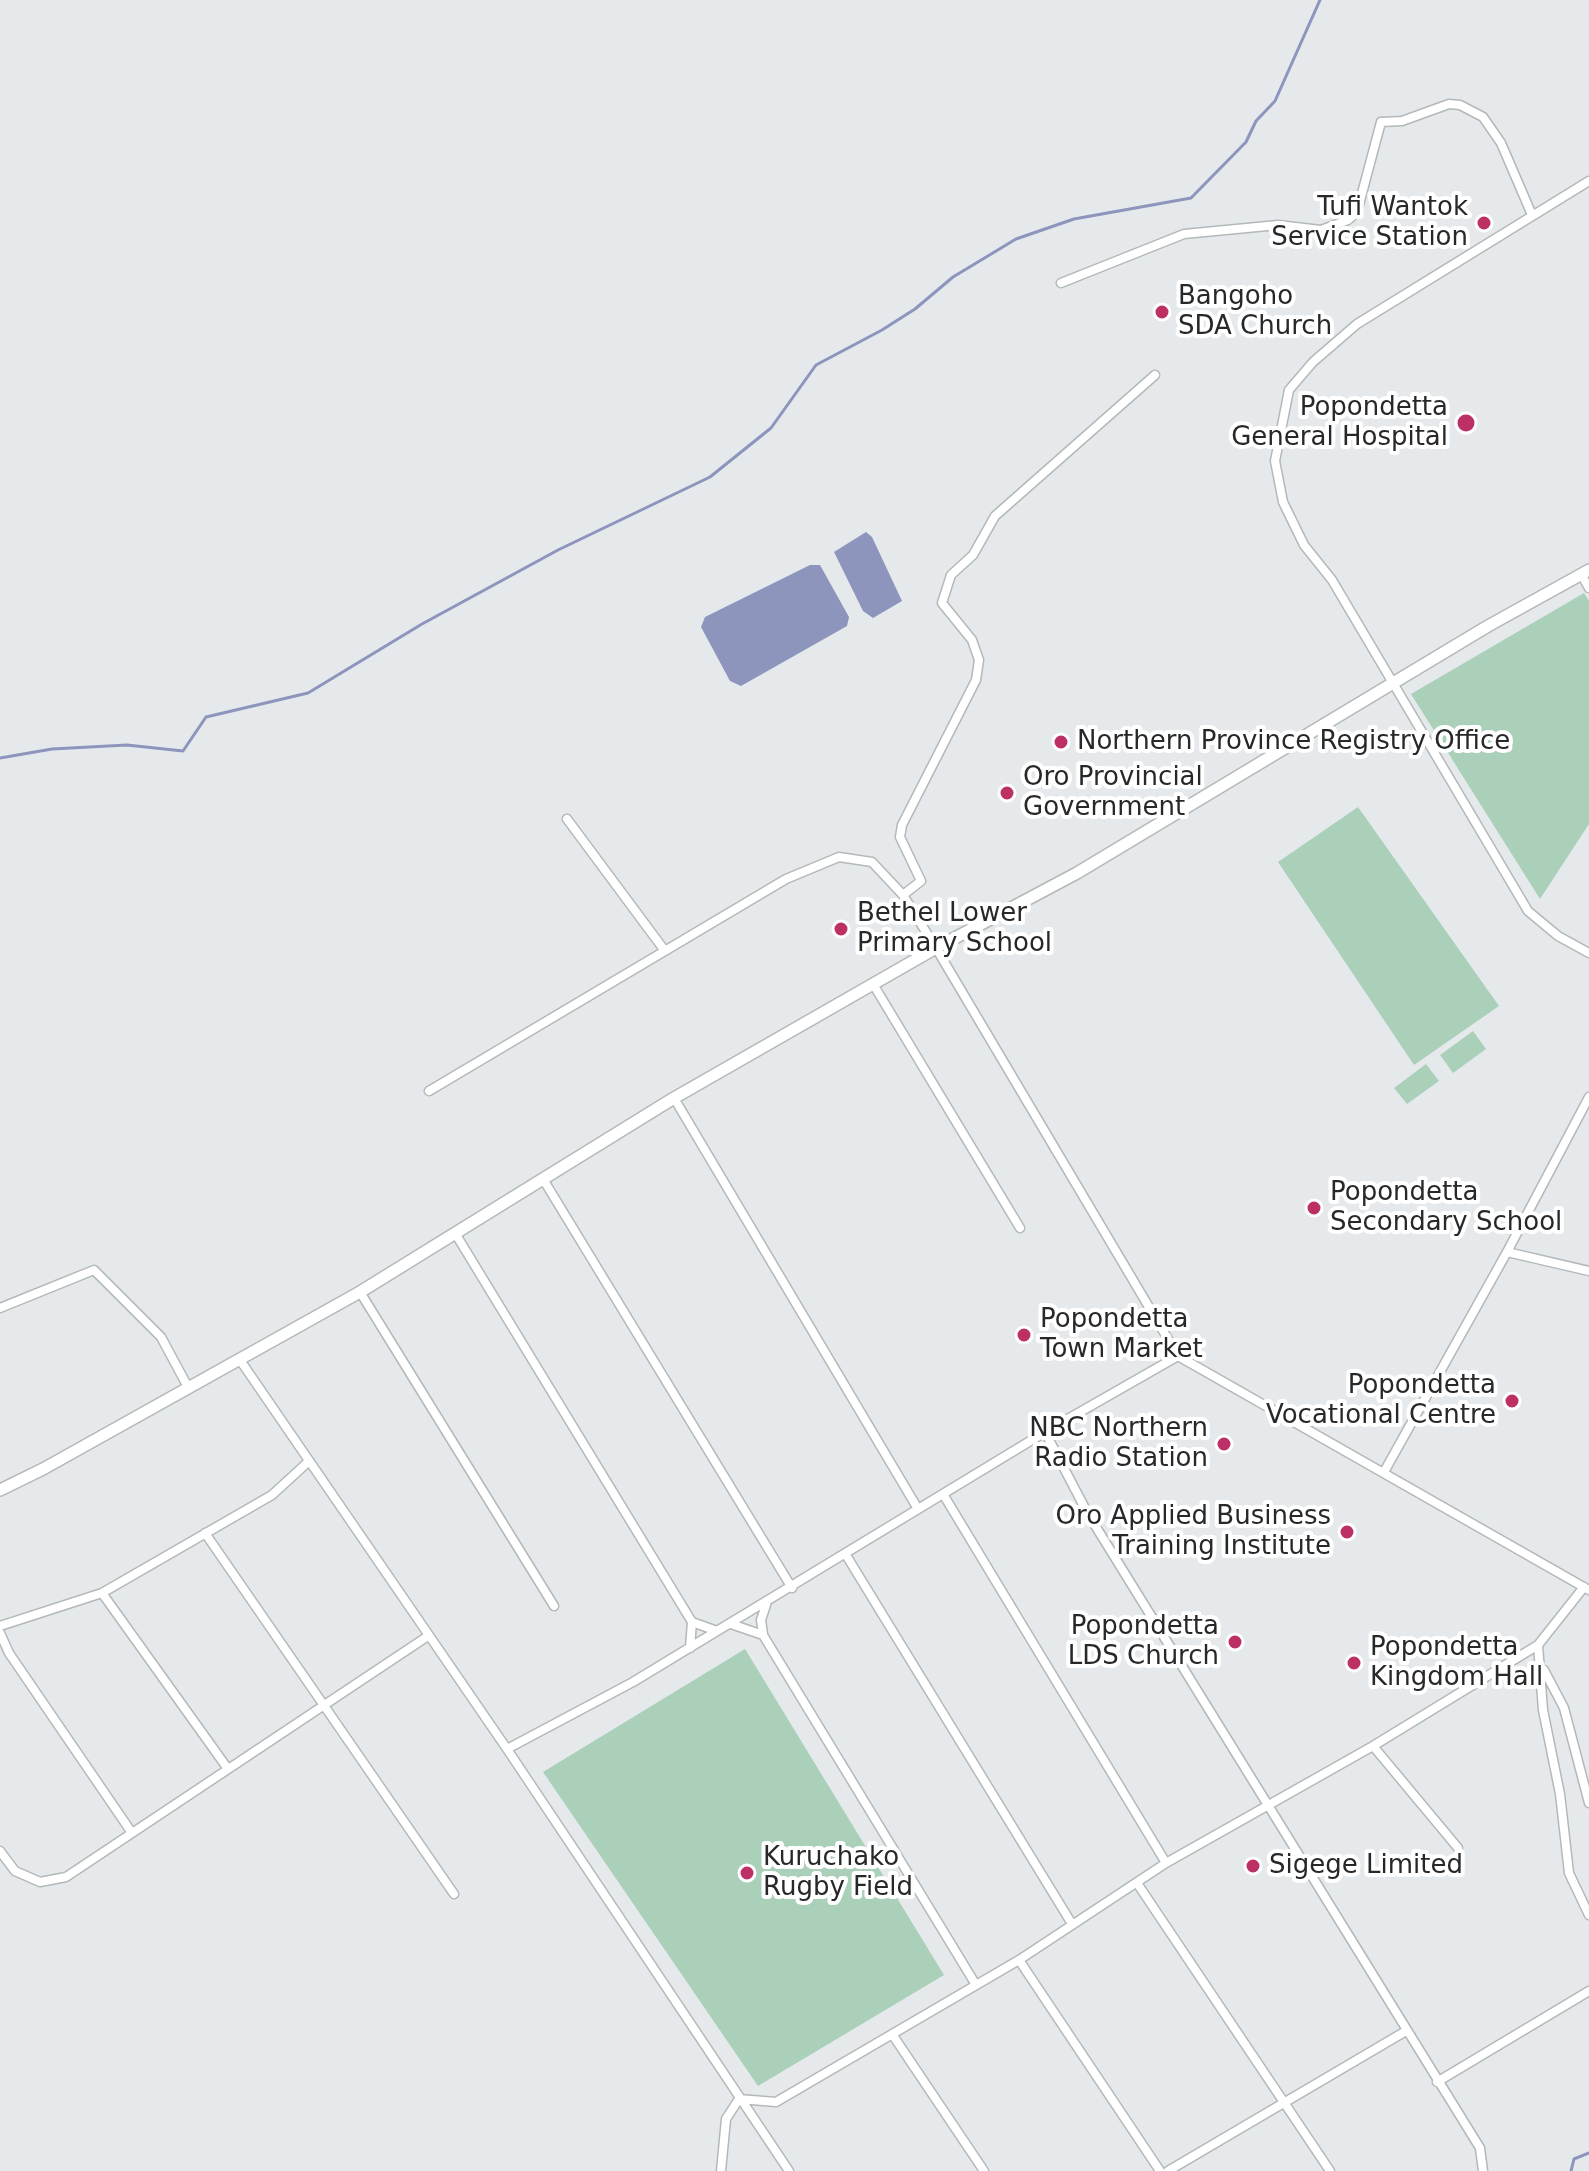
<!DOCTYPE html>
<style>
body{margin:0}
canvas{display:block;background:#e5e9eb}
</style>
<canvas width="1589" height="2171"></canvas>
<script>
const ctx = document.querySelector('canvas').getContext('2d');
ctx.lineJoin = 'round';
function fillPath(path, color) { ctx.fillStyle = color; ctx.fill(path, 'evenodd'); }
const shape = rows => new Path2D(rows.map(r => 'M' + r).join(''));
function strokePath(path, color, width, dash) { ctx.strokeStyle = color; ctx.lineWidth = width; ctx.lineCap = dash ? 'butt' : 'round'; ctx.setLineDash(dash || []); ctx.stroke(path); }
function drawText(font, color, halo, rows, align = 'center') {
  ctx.font = font + ' "DejaVu Sans",sans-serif'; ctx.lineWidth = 8; ctx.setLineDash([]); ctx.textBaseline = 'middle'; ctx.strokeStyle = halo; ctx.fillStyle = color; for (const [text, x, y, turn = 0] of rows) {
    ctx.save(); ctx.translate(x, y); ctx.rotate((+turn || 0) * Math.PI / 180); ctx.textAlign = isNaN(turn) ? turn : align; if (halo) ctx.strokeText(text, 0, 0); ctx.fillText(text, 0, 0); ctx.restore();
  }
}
const green = shape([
 [1584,593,1589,601,1589,824,1540,899,1411,694],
 [1358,807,1499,1006,1414,1065,1278,862],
 [1473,1031,1486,1049,1453,1073,1440,1055],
 [1426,1064,1439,1081,1407,1104,1394,1088],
 [745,1649,944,1975,758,2086,543,1772]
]);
const water = shape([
 [866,532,872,537,902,601,873,618,863,611,834,552],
 [810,565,820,565,849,617,847,626,741,686,730,681,701,627,705,617]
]);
const stream = shape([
 [0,758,52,749,127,745,183,751,206,717,308,693,422,624,558,550,710,477,771,428,816,365,882,330,915,309,953,277,1016,239,1074,219,1191,198,1246,142,1256,121,1275,101,1320,0],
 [1571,2171,1574,2159,1589,2153]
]);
const street = shape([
 [1589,181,1357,324,1313,362,1289,390,1275,461,1283,502,1304,545,1332,580,1528,911,1558,936,1589,953],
 [1061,283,1184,234,1278,225,1321,230,1348,220,1357,212,1381,122,1402,121,1449,104,1460,105,1483,117,1501,143,1532,215],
 [1581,574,1589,588],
 [567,819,665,951],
 [903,895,921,881,900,837,902,825,976,680,979,660,972,640,942,603,951,575,973,555,995,516,1155,375],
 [873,984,1020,1228],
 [429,1091,786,879,839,857,872,862,903,895,936,948,1178,1356,1589,1590],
 [674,1098,918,1509],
 [543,1179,792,1588],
 [455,1233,692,1622,717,1631],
 [1507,1252,1589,1271],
 [360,1292,554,1606],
 [0,1308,94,1270,161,1337,189,1389],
 [240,1360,507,1749,789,2171],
 [1045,1432,1088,1514,1480,2148,1483,2171],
 [1384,1472,1507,1252,1589,1097],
 [943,1494,1166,1863],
 [205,1533,454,1894],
 [846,1555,1072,1924],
 [102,1593,228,1769],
 [731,1624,763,1635,976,1985],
 [0,1626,102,1593,272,1495,308,1462],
 [0,1633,9,1653,132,1833],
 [763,1634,761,1620,766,1605],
 [1538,1645,1543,1710,1560,1794,1569,1873,1589,1915],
 [690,1648,692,1622],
 [1544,1670,1564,1708,1589,1803],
 [1373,1746,1458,1848],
 [507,1749,633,1682,1045,1432,1178,1356],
 [0,1851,15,1871,40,1882,66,1877,428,1636],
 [1137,1883,1330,2171],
 [1019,1960,1160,2171],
 [892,2034,984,2171],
 [1437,2082,1589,1991],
 [721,2171,726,2119,739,2099,776,2102,1019,1960,1166,1863,1373,1746,1538,1645,1584,1587],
 [1168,2171,1406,2031]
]);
const secondary = shape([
 [0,1490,43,1469,360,1292,674,1098,936,948,1077,873,1488,626,1589,570]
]);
const markers = [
 [1484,223,8,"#bc3065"],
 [1162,312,8,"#bc3065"],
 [1466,423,10,"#bc3065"],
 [1061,742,8,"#bc3065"],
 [1007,793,8,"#bc3065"],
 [841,929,8,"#bc3065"],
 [1314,1208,8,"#bc3065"],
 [1024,1335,8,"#bc3065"],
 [1512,1401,8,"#bc3065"],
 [1224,1444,8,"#bc3065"],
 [1347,1532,8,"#bc3065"],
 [1235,1642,8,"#bc3065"],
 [1354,1663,8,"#bc3065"],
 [1253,1866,8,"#bc3065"],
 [747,1873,8,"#bc3065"]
];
const poiNames = [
 ["Tufi Wantok",1468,208,"right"],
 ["Service Station",1468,238,"right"],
 ["Bangoho",1178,297],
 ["SDA Church",1178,327],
 ["Popondetta",1448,408,"right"],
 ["General Hospital",1448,438,"right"],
 ["Northern Province Registry Office",1077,742],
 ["Oro Provincial",1023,778],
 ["Government",1023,808],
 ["Bethel Lower",857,914],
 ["Primary School",857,944],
 ["Popondetta",1330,1193],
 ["Secondary School",1330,1223],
 ["Popondetta",1040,1320],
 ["Town Market",1040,1350],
 ["Popondetta",1496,1386,"right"],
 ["Vocational Centre",1496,1416,"right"],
 ["NBC Northern",1208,1429,"right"],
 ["Radio Station",1208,1459,"right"],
 ["Oro Applied Business",1331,1517,"right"],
 ["Training Institute",1331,1547,"right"],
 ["Popondetta",1219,1627,"right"],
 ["LDS Church",1219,1657,"right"],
 ["Popondetta",1370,1648],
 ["Kingdom Hall",1370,1678],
 ["Kuruchako",763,1858],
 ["Rugby Field",763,1888],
 ["Sigege Limited",1269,1866]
];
fillPath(green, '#aad0ba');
fillPath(water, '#8d95bd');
strokePath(stream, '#8d95bd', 3);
strokePath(street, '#b3b8b9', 11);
strokePath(secondary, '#b3b8b9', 14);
strokePath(street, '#fff', 8);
strokePath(secondary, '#fff', 11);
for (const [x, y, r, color] of markers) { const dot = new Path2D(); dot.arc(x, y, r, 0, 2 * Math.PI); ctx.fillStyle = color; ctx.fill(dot); strokePath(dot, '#fff', 3); }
drawText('26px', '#272829', '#fff', poiNames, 'left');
</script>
